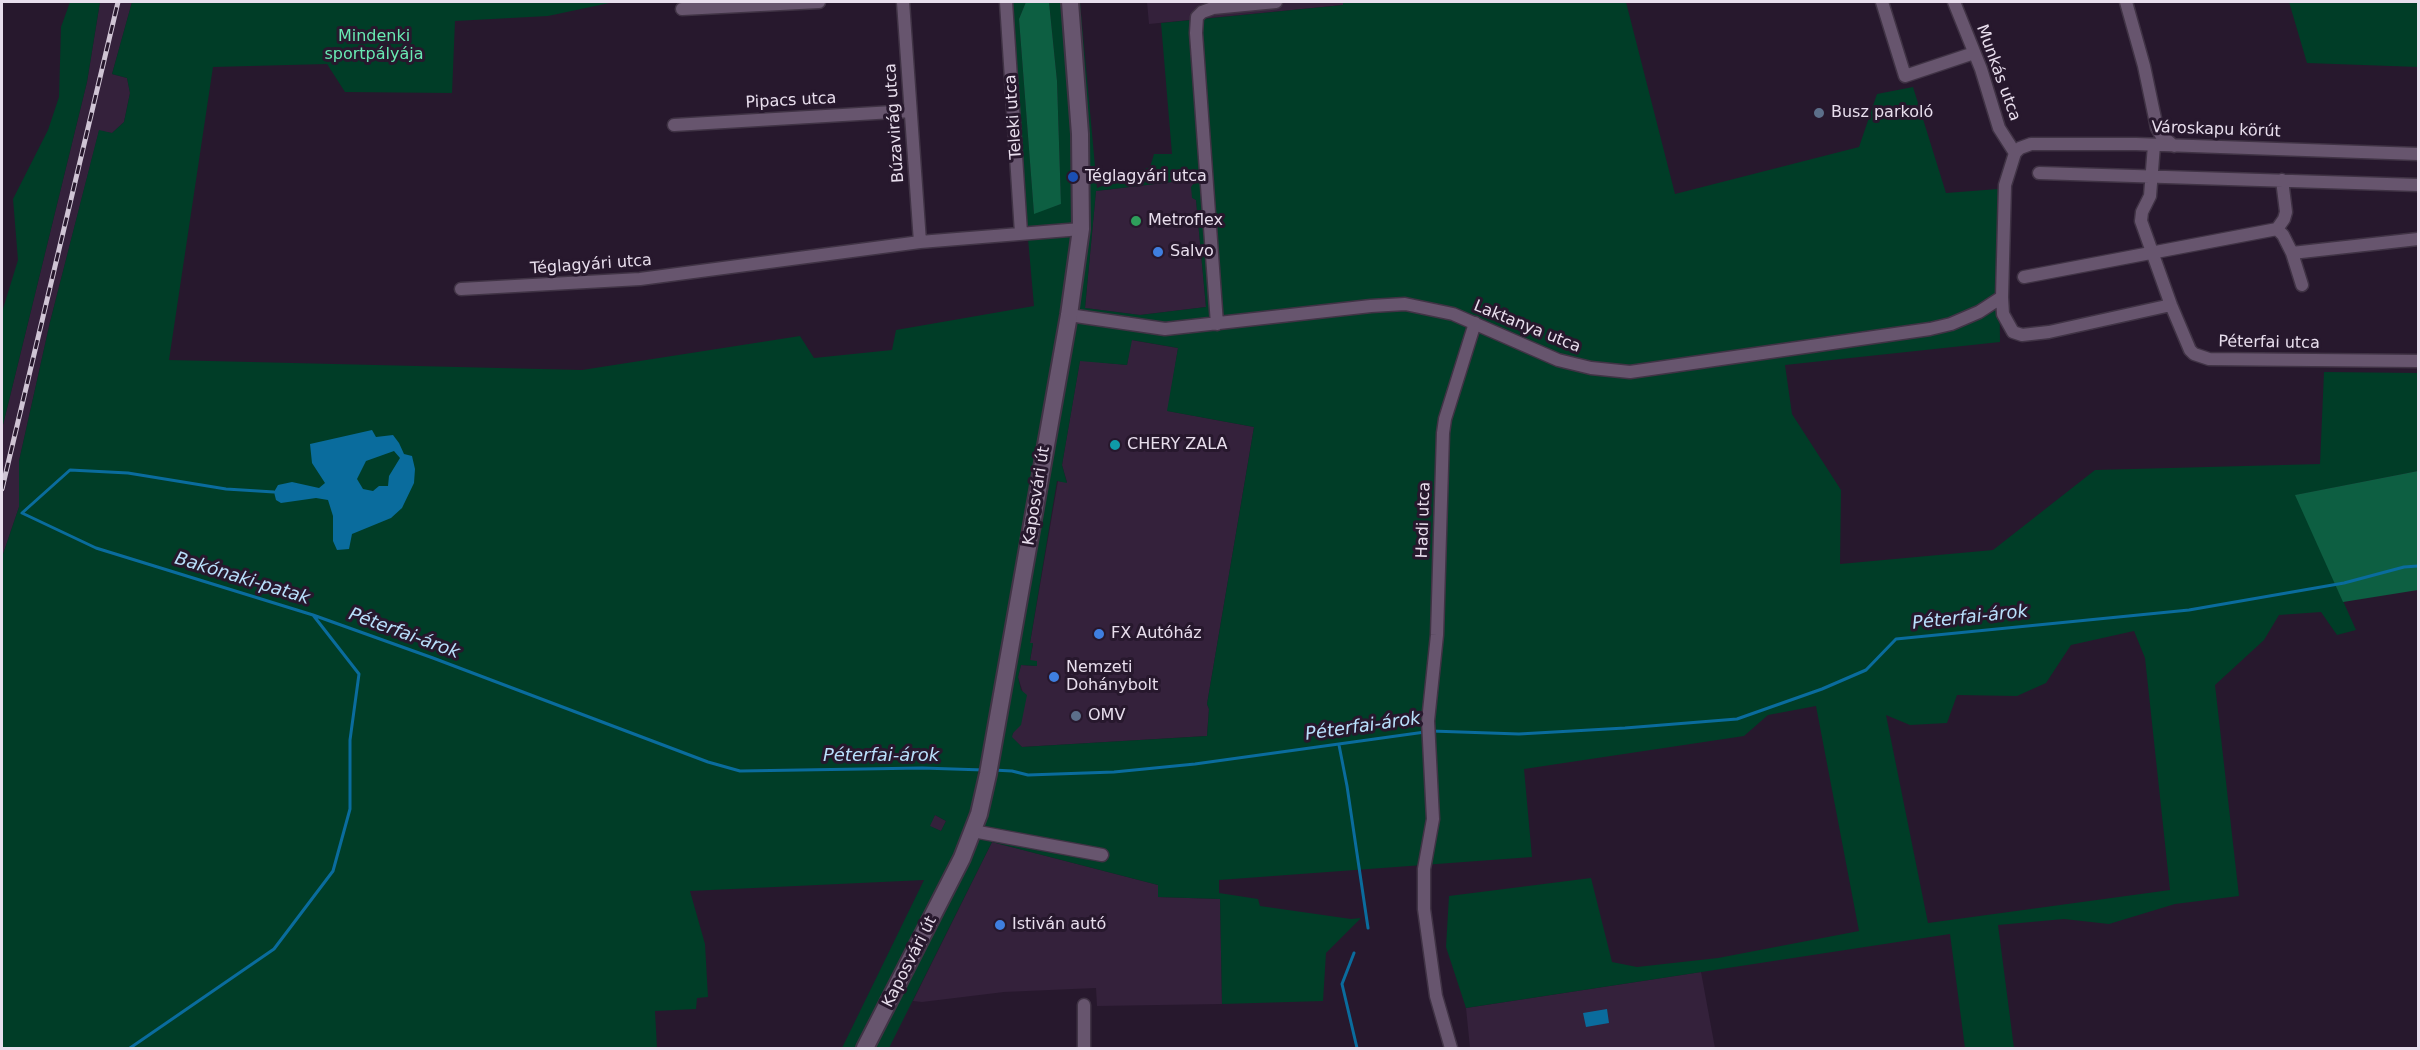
<!DOCTYPE html>
<meta charset="utf-8">
<style>
body{margin:0}
#map{position:relative;width:2420px;height:1050px;overflow:hidden;background:#27182d;font-family:"DejaVu Sans",sans-serif}
canvas{display:block}
.frame{position:absolute;inset:0;border:3px solid #e8deed;pointer-events:none}
</style>
<div id="map">
<canvas width="2420" height="1050"></canvas>
<div class="frame"></div>
</div>
<script>
const ctx = document.querySelector('canvas').getContext('2d');
ctx.lineJoin = 'round';
function fillPath(path, color) { ctx.fillStyle = color; ctx.fill(path, 'evenodd'); }
const shape = rows => new Path2D(rows.map(r => 'M' + r).join(''));
function strokePath(path, color, width, dash) { ctx.strokeStyle = color; ctx.lineWidth = width; ctx.lineCap = dash ? 'butt' : 'round'; ctx.setLineDash(dash || []); ctx.stroke(path); }
function drawText(font, color, halo, rows, align = 'center') {
  ctx.font = font + ' "DejaVu Sans",sans-serif'; ctx.lineWidth = 6; ctx.setLineDash([]); ctx.textBaseline = 'middle'; ctx.strokeStyle = halo; ctx.fillStyle = color; for (const [text, x, y, turn = 0] of rows) {
    ctx.save(); ctx.translate(x, y); ctx.rotate((+turn || 0) * Math.PI / 180); ctx.textAlign = isNaN(turn) ? turn : align; if (halo) ctx.strokeText(text, 0, 0); ctx.fillText(text, 0, 0); ctx.restore();
  }
}
const built = shape([
 [100,2,132,2,112,74,127,78,130,93,124,122,112,133,99,131,50,322,19,461,19,507,2,557,2,429,87,82],
 [1147,2,1343,2,1343,5,1149,24],
 [1197,179,1192,197,1196,200,1206,307,1140,315,1085,308,1096,191],
 [1131,340,1178,348,1168,411,1254,427,1207,704,1209,709,1207,736,1022,747,1011,737,1016,728,1023,693,1018,677,1021,665,1037,666,1037,661,1030,661,1033,644,1030,643,1058,481,1067,482,1062,465,1080,360,1127,365],
 [935,815,946,821,941,831,929,826],
 [992,842,1158,885,1158,897,1220,899,1222,1004,1097,1006,1096,988,1004,992,922,1002,913,1001],
 [1701,972,1715,1048,1470,1048,1466,1008]
]);
const green = shape([
 [70,2,100,2,87,82,2,429,2,312,18,260,13,199,48,130,59,97,61,27],
 [132,2,614,2,548,16,455,21,452,93,345,92,327,64,213,67,169,360,582,370,800,336,814,358,892,350,896,330,1034,306,1007,2,1026,2,1019,19,1034,213,1061,204,1057,81,1049,2,1080,2,1097,188,1150,167,1154,154,1172,154,1161,23,1343,5,1343,2,1626,2,1675,194,1859,147,1877,94,1913,87,1946,193,1998,189,2000,342,1785,365,1792,414,1841,490,1840,564,1993,550,2095,470,2320,464,2324,372,2418,373,2418,471,2296,495,2356,630,2337,635,2321,612,2279,615,2264,640,2215,685,2239,896,2175,904,2109,924,2064,919,1998,925,2014,1048,1965,1048,1950,934,1466,1008,1446,947,1449,896,1591,878,1612,962,1637,967,1718,958,1859,931,1816,706,1768,715,1744,736,1524,769,1532,857,1219,880,1219,893,1258,899,1260,906,1351,919,1361,918,1326,953,1323,1001,1222,1004,1220,899,1158,897,1158,885,992,842,889,1048,842,1048,924,880,690,891,705,944,708,997,697,998,696,1009,655,1011,657,1048,2,1048,2,557,19,507,19,461,50,322,99,130,112,133,124,122,130,93,127,78,112,74],
 [1197,179,1191,187,1192,198,1196,200,1206,307,1140,315,1085,308,1096,191],
 [1132,340,1178,348,1167,411,1254,427,1207,704,1209,709,1207,736,1022,747,1012,737,1013,733,1021,725,1027,695,1021,690,1018,677,1021,665,1037,666,1037,661,1030,660,1033,643,1030,643,1057,481,1067,483,1062,465,1080,361,1127,365],
 [2134,631,2145,658,2170,890,1928,923,1886,715,1910,725,1947,723,1957,695,2017,696,2046,683,2071,645],
 [935,815,946,821,941,831,930,826],
 [2289,2,2418,2,2418,67,2307,63]
]);
const forest = shape([
 [1026,2,1049,2,1057,81,1061,204,1034,214,1019,19],
 [2418,471,2418,590,2343,602,2295,495]
]);
const water = shape([
 [372,430,376,437,393,435,399,443,404,454,412,456,415,469,414,483,402,508,391,518,352,534,349,549,337,550,333,541,333,516,328,500,316,498,281,503,276,500,274,492,278,485,292,482,319,488,325,483,312,463,310,444],
 [394,451,400,458,389,476,388,486,379,486,373,491,363,489,357,479,366,461],
 [1607,1009,1609,1023,1586,1027,1583,1013]
]);
const stream = shape([
 [313,615,433,658,708,762,740,771,922,768,984,770],
 [1431,731,1519,734,1625,728,1737,719,1822,689,1866,670,1896,639,2189,610,2344,583,2404,567,2418,566],
 [1339,745,1347,786,1368,928],
 [993,770,1012,771,1028,775,1114,772,1195,764,1425,732],
 [1354,953,1342,984,1357,1048],
 [130,1048,274,949,333,871,350,809,350,740,359,674,313,615,96,548,22,513,70,470,128,473,226,489,274,492]
]);
const minor = shape([
 [903,2,920,242],
 [1006,2,1021,233],
 [1882,2,1905,76,1974,53],
 [1954,2,1981,69,1999,128,2015,153],
 [2126,2,2144,66,2157,128,2161,135,2174,146],
 [682,9,819,2],
 [674,125,910,111],
 [2154,145,2150,196,2142,212,2141,221,2171,305,2190,350,2194,354,2209,359,2418,361],
 [2039,173,2418,185],
 [2282,180,2286,212,2284,219,2277,229,2283,235,2292,253,2418,239],
 [2292,253,2302,285],
 [2024,277,2277,229],
 [461,289,640,279,920,242,1081,229],
 [2171,305,2049,332,2022,335,2013,332,2003,314,2002,297,2005,185,2015,153,2020,148,2031,144,2136,144,2418,154],
 [1069,315,1165,329,1371,306,1405,304,1453,314,1558,360,1591,368,1630,372,1930,329,1951,324,1979,312,2002,297],
 [1217,324,1196,33,1197,17,1202,12,1213,8,1276,2],
 [973,831,1102,855],
 [1084,1048,1084,1005],
 [1451,1048,1436,996,1424,909,1424,869,1433,819,1428,721,1437,635,1443,433,1445,419,1475,323]
]);
const secondary = shape([
 [865,1048,962,858,979,814,988,774,1069,315,1081,229,1080,134,1070,2]
]);
const rail = shape([
 [2,489,118,2]
]);
const markers = [
 [1819,113,6,"#5c6f8a"],
 [1073,177,6,"#1a4fb4"],
 [1136,221,6,"#2e9e5b"],
 [1158,252,6,"#3f7fe0"],
 [1115,445,6,"#0f9aa8"],
 [1099,634,6,"#3f7fe0"],
 [1054,677,6,"#3f7fe0"],
 [1076,716,6,"#5c6f8a"],
 [1000,925,6,"#3f7fe0"]
];
const parkNames = [
 ["Mindenki",374,37],
 ["sportpályája",374,55]
];
const streetNames = [
 ["Munkás utca",1998,73,70],
 ["Pipacs utca",791,101,-3],
 ["Teleki utca",1014,117,-94],
 ["Búzavirág utca",895,123,-94],
 ["Városkapu körút",2216,130,2],
 ["Téglagyári utca",591,265,-4],
 ["Laktanya utca",1527,327,22],
 ["Péterfai utca",2269,343,1],
 ["Kaposvári út",1037,496,-81],
 ["Hadi utca",1424,520,-88],
 ["Kaposvári út",910,962,-63]
];
const poiNames = [
 ["Busz parkoló",1831,113],
 ["Téglagyári utca",1085,177],
 ["Metroflex",1148,221],
 ["Salvo",1170,252],
 ["CHERY ZALA",1127,445],
 ["FX Autóház",1111,634],
 ["Nemzeti",1066,668],
 ["Dohánybolt",1066,686],
 ["OMV",1088,716],
 ["Istiván autó",1012,925]
];
const waterNames = [
 ["Bakónaki-patak",242,579,17],
 ["Péterfai-árok",1970,618,-6],
 ["Péterfai-árok",404,634,20],
 ["Péterfai-árok",1363,727,-8],
 ["Péterfai-árok",881,756]
];
fillPath(built, '#34213b');
fillPath(green, '#003d27');
fillPath(forest, '#0d5f42');
fillPath(water, '#0a6c9d');
strokePath(stream, '#0a6c9d', 3);
strokePath(minor, '#403345', 15);
strokePath(secondary, '#403345', 20);
strokePath(minor, '#67556e', 12);
strokePath(secondary, '#67556e', 16);
strokePath(rail, '#cfc4d4', 5);
strokePath(rail, '#27182d', 3, [9]);
for (const [x, y, r, color] of markers) { const dot = new Path2D(); dot.arc(x, y, r, 0, 2 * Math.PI); ctx.fillStyle = color; ctx.fill(dot); strokePath(dot, '#27182d', 2); }
drawText('16px', '#68eab3', '#27182d', parkNames);
drawText('16px', '#e8deed', '#27182d', streetNames);
drawText('16px', '#e8deed', '#27182d', poiNames, 'left');
drawText('italic 18px', '#b9e0fc', '#27182d', waterNames);
</script>
